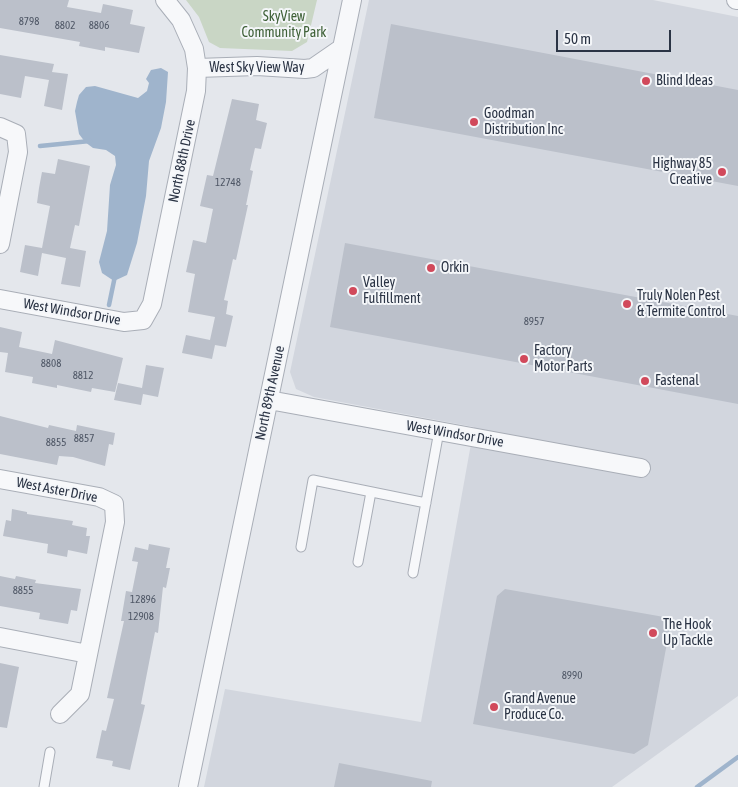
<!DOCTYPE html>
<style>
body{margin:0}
#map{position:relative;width:738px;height:787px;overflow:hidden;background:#e4e7ec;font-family:"Asap Condensed",sans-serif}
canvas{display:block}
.scale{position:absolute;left:556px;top:30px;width:115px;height:22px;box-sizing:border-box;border:2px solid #2b3445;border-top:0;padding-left:6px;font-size:15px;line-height:18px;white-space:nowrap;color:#2b3445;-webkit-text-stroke:4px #f4f6f9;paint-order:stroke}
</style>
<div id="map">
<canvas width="738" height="787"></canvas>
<div class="scale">50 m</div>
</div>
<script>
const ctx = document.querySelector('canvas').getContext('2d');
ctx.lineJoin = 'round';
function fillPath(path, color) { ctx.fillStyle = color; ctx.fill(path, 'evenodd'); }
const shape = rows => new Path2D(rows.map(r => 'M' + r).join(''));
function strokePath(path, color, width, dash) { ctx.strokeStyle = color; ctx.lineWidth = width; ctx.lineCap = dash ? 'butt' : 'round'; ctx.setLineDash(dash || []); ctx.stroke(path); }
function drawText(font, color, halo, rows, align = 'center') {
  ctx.font = font + ' "Asap Condensed",sans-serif'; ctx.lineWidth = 4; ctx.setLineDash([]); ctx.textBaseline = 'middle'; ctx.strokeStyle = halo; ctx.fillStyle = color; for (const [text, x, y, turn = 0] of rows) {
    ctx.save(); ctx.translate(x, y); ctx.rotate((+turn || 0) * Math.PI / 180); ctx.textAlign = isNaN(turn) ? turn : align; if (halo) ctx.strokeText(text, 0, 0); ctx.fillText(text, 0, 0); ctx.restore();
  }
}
const built = shape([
 [369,0,653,0,738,17,738,696,612,787,204,787,225,689,421,722,474,427,314,397,296,389,290,372]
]);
const green = shape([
 [186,0,317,0,307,42,292,51,220,48,209,42,199,17]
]);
const water = shape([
 [161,68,168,72,166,102,161,128,149,161,146,196,137,243,127,275,114,281,102,273,99,262,107,231,110,185,116,165,115,156,106,150,93,148,85,142,79,134,75,111,77,102,79,95,86,87,95,86,138,98,147,91,149,83,146,79,151,70]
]);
const stream = shape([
 [40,146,90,141],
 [109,305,115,276],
 [697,787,738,757]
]);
const building = shape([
 [0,0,69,0,67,7,101,13,103,4,133,10,130,24,145,27,139,53,105,47,105,51,79,46,80,42,0,28],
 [391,24,738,90,738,186,374,118],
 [0,55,54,64,52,72,68,74,62,110,44,106,49,80,25,76,21,98,0,94],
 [232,99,259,104,256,120,267,123,261,149,255,148,250,170,253,171,246,205,248,205,236,260,233,259,224,300,228,301,226,314,233,316,226,347,215,345,212,359,182,353,186,335,210,340,215,317,188,312,195,274,186,272,193,240,206,243,213,209,200,206,207,175,213,176],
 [58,159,90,166,79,226,75,225,70,248,86,251,80,287,61,284,66,258,42,253,38,276,20,272,25,245,42,248,50,206,37,203,39,188,42,172,55,174],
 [345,243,738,316,738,404,330,327],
 [0,327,22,332,19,347,52,354,55,340,123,358,115,392,92,388,91,392,57,385,57,388,32,383,33,377,5,372,8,353,0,352],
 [146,365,164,368,158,397,143,394,141,405,114,400,118,383,142,388],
 [0,416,48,428,49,425,76,431,77,425,115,433,113,445,109,444,105,466,73,457,59,456,57,465,0,454],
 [12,509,27,512,27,514,73,521,72,525,87,528,86,536,90,536,87,554,68,550,67,557,47,553,48,544,3,536,6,520,11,521],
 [149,544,170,548,166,568,170,568,166,588,163,587,158,633,155,632,141,704,145,705,130,770,112,766,113,761,96,758,102,730,106,731,114,699,107,698,124,621,121,621,126,591,132,592,138,562,132,561,135,547,148,550],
 [0,576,15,579,16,576,36,580,35,583,81,589,77,611,71,610,68,624,39,619,40,613,0,606],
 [505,589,664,617,670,627,648,745,634,754,473,724,497,596],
 [0,663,19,667,7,728,0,727],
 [339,763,432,781,431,787,334,787]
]);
const lane = shape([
 [301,547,313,480,426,503],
 [358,562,371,492],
 [413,573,439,431],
 [44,787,50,752]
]);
const street = shape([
 [736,0,738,0],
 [197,68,257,66,305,69,313,68,342,48],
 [0,127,16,134,18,152,0,244],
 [0,299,124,322,143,320,152,304,196,91,197,68,194,49,181,20,165,0],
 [269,400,641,468],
 [0,479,99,497,114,504,115,522,80,694,60,714],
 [0,637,88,654],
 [188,787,352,0]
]);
const markers = [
 [646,81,5,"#d1495b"],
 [474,122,5,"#d1495b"],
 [722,172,5,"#d1495b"],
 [431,268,5,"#d1495b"],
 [353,291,5,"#d1495b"],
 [627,304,5,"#d1495b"],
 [524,359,5,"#d1495b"],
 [645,381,5,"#d1495b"],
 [653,633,5,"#d1495b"],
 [494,707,5,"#d1495b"]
];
const numberNames = [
 ["8798",29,22],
 ["8802",65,26],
 ["8806",99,26],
 ["12748",228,183],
 ["8957",534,322],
 ["8808",51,364],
 ["8812",83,376],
 ["8857",84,439],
 ["8855",56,443],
 ["8855",23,591],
 ["12896",143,600],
 ["12908",141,617],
 ["8990",572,676]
];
const parkNames = [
 ["SkyView",284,17],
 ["Community Park",284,33]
];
const streetNames = [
 ["West Sky View Way",257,68],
 ["North 88th Drive",182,161,-78],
 ["West Windsor Drive",72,312,10],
 ["North 89th Avenue",270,393,-78],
 ["West Windsor Drive",455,434,10],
 ["West Aster Drive",57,490,11]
];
const poiNames = [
 ["Blind Ideas",656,81],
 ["Goodman",484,114],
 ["Distribution Inc",484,130],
 ["Highway 85",712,164,"right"],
 ["Creative",712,180,"right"],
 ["Orkin",441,268],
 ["Valley",363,283],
 ["Fulfillment",363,299],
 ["Truly Nolen Pest",637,296],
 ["& Termite Control",637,312],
 ["Factory",534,351],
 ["Motor Parts",534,367],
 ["Fastenal",655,381],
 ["The Hook",663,625],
 ["Up Tackle",663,641],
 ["Grand Avenue",504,699],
 ["Produce Co.",504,715]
];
fillPath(built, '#d2d6de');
fillPath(green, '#c9d6c5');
fillPath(water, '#9fb4cc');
strokePath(stream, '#9fb4cc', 4.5);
fillPath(building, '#bbc0ca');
strokePath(lane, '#a9aeb7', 11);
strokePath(street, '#a9aeb7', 20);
strokePath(lane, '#f7f8fa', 9);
strokePath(street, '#f7f8fa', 18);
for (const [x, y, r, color] of markers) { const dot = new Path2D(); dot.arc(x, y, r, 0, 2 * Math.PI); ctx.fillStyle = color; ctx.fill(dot); strokePath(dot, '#f4f6f9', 2); }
drawText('11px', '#4f5766', null, numberNames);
drawText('14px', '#3f6138', '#f4f6f9', parkNames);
drawText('14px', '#2b3445', '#f4f6f9', streetNames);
drawText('14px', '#2b3445', '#f4f6f9', poiNames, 'left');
</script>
